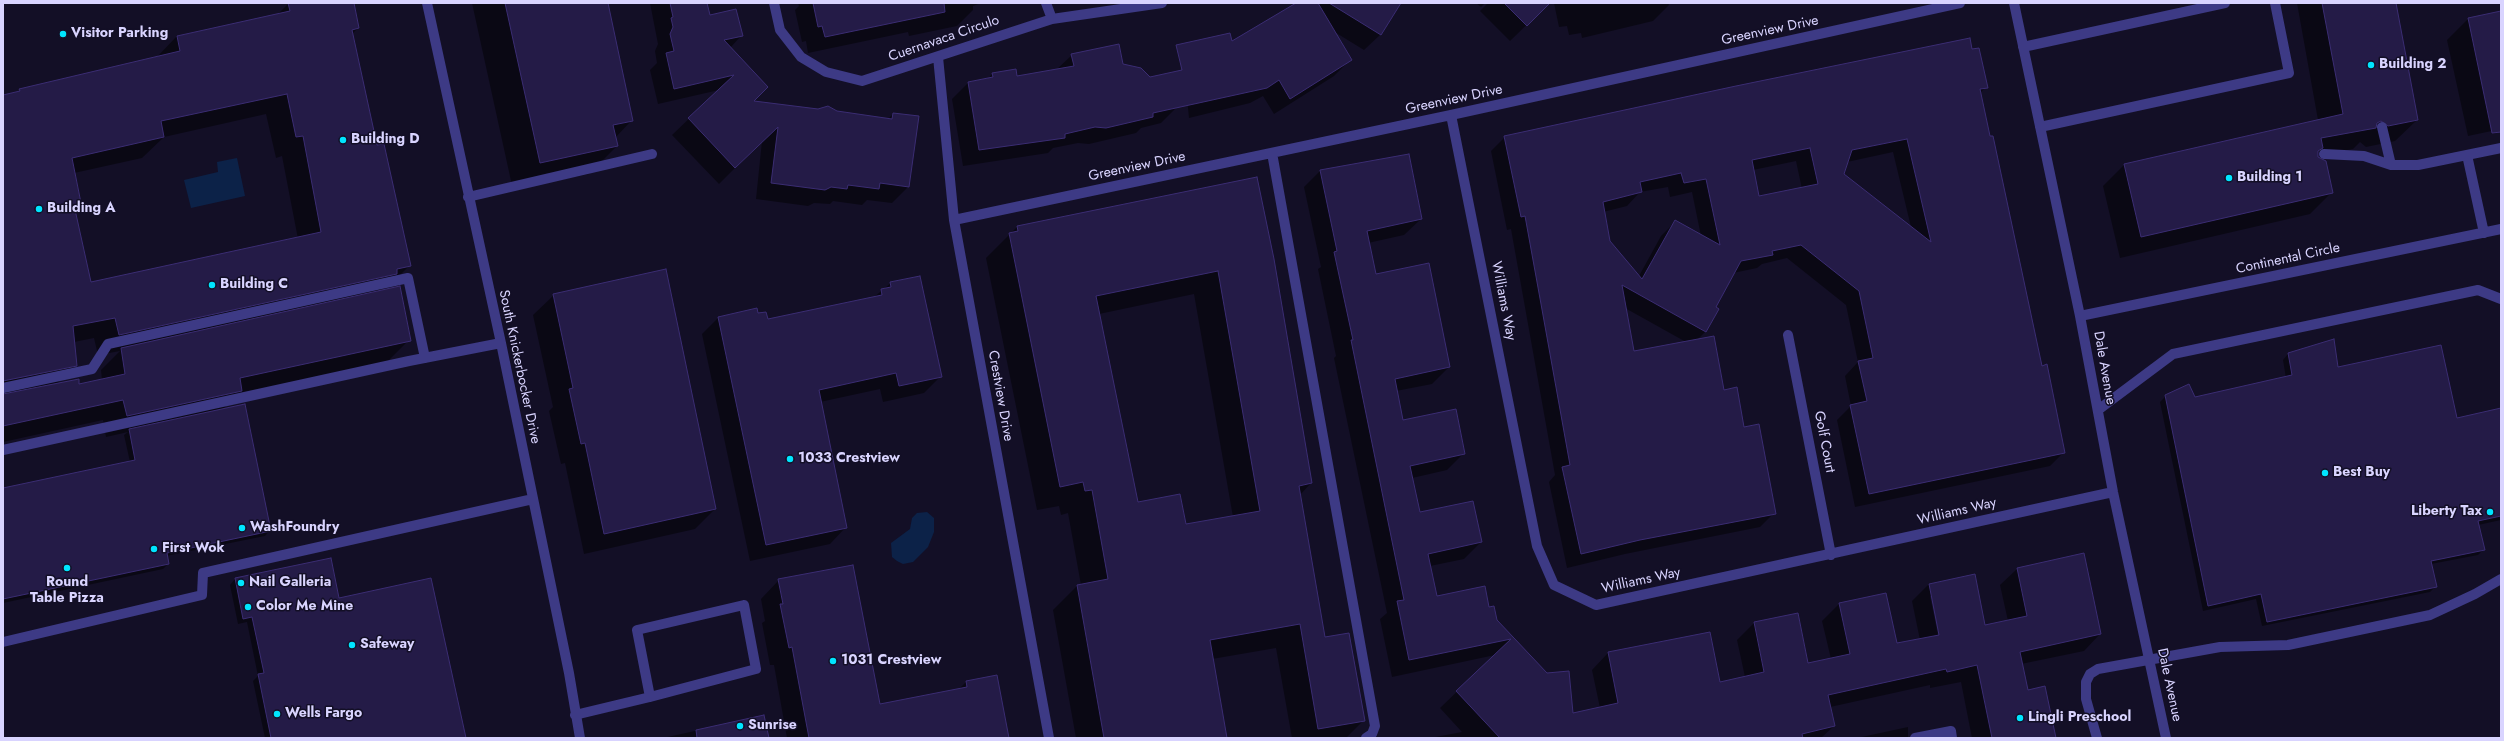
<!DOCTYPE html>
<style>
body{margin:0}
#map{position:relative;width:2504px;height:741px;overflow:hidden;background:#130f26;font-family:Jost,sans-serif}
canvas{display:block}
.frame{position:absolute;inset:0;border:4px solid #d9d4ff;pointer-events:none}
</style>
<div id="map">
<canvas width="2504" height="741"></canvas>
<div class="frame"></div>
</div>
<script>
const ctx = document.querySelector('canvas').getContext('2d');
ctx.lineJoin = 'round';
function fillPath(path, color) { ctx.fillStyle = color; ctx.fill(path, 'evenodd'); }
const shape = rows => new Path2D(rows.map(r => 'M' + r).join(''));
function strokePath(path, color, width, dash) { ctx.strokeStyle = color; ctx.lineWidth = width; ctx.lineCap = dash ? 'butt' : 'round'; ctx.setLineDash(dash || []); ctx.stroke(path); }
function drawText(font, color, halo, rows, align = 'center') {
  ctx.font = font + ' Jost,sans-serif'; ctx.lineWidth = 3; ctx.setLineDash([]); ctx.textBaseline = 'middle'; ctx.strokeStyle = halo; ctx.fillStyle = color; for (const [text, x, y, turn = 0] of rows) {
    ctx.save(); ctx.translate(x, y); ctx.rotate((+turn || 0) * Math.PI / 180); ctx.textAlign = isNaN(turn) ? turn : align; if (halo) ctx.strokeText(text, 0, 0); ctx.fillText(text, 0, 0); ctx.restore();
  }
}
const water = shape([
 [237,158,245,196,191,208,184,180,218,172,217,162],
 [927,512,934,518,934,532,928,547,913,562,903,564,897,561,892,557,891,543,910,529,912,518,917,513]
]);
const shadow = shape([
 [289,3,353,3,358,28,352,34,377,147,409,266,388,287,381,289,377,292,409,340,388,361,238,394,222,410,270,530,265,536,166,556,168,564,163,569,3,603,3,489,130,462,124,435,128,432,106,437,103,420,3,442,3,95,156,58,177,36,277,15],
 [266,114,276,158,282,156,298,239,90,283,74,209,80,203,74,173,142,158,164,137],
 [94,338,98,355,120,351,101,370,102,380,78,386,57,384,76,365,74,342],
 [472,3,607,3,632,120,615,138,617,146,589,174,513,190],
 [650,3,706,3,709,16,741,36,730,48,752,102,887,120,893,114,908,187,892,203,867,200,862,205,833,201,830,204,814,203,808,206,756,199,762,141,719,184,672,135,719,90,658,104,650,70,657,63,655,51,658,44],
 [798,3,981,3,973,6,973,10,957,26,909,36,908,32,808,53,806,41,802,42,795,10,799,6],
 [1298,3,1400,3,1381,34,1364,50,1333,31,1350,60,1334,76,1274,114,1263,96,1250,103,1189,118,1183,57,1232,43],
 [1476,3,1485,3,1481,7],
 [1488,3,1549,3,1510,41,1480,11],
 [1554,3,1668,3,1669,5,1653,21,1582,38,1581,33,1569,35,1567,26,1559,27],
 [2297,3,2395,3,2417,120,2395,141,2366,147,2360,142,2353,149,2316,156,2332,192,2310,214,2120,258,2103,186,2125,164,2318,120],
 [2501,12,2501,129,2468,136,2447,40,2468,19],
 [1971,50,1986,87,1980,93,2041,367,2064,452,2050,466,1855,507,1837,420,1851,406,1845,376,1858,362,1846,305,1787,258,1762,264,1757,268,1733,273,1714,307,1706,331,1697,340,1743,428,1774,513,1760,527,1625,554,1567,568,1549,482,1555,475,1511,229,1507,230,1491,151,1505,137],
 [1893,152,1911,227,1843,174,1847,162],
 [1796,161,1802,189,1759,198,1753,170],
 [1668,187,1670,197,1692,192,1701,236,1675,222,1661,236,1639,276,1609,242,1603,212,1627,206,1640,192],
 [1625,308,1686,342,1633,352],
 [1072,55,1122,65,1177,107,1161,123,1141,128,1136,133,1089,144,1078,143,1053,148,1048,153,963,166,952,99,968,83,987,80,992,74,1016,77,1056,70],
 [1321,170,1421,219,1404,235,1368,243,1375,275,1449,367,1432,384,1396,391,1403,421,1464,453,1447,470,1412,478,1419,513,1481,542,1464,559,1430,566,1436,598,1488,608,1496,620,1547,674,1572,714,1600,708,1592,670,1608,653,1719,683,1745,677,1737,640,1754,623,1798,614,1808,664,1831,659,1822,621,1839,604,1886,594,1896,645,1920,640,1912,601,1929,584,1974,575,1985,626,2008,621,2000,585,2017,569,2084,554,2100,634,2084,651,2021,664,2027,691,2055,738,1972,738,1961,682,1930,688,1930,685,1830,707,1834,726,1821,738,1430,738,1462,732,1440,708,1495,655,1392,677,1380,619,1387,613,1334,358,1336,356,1318,269,1321,267,1304,187],
 [1930,596,1932,596,1941,639,1939,640],
 [1256,178,1311,483,1300,495,1324,638,1364,720,1346,738,1292,738,1276,648,1212,659,1226,738,1076,738,1053,610,1078,585,1081,585,1068,513,1061,515,1059,506,1037,510,986,258,1017,227],
 [1194,294,1233,517,1185,525,1137,503,1099,314],
 [891,283,940,377,924,393,883,402,880,389,820,402,846,527,830,544,750,561,702,334,718,318,757,314,767,320,874,297],
 [554,295,715,509,695,529,584,554,565,463,561,464,549,411,553,407,533,315],
 [2333,340,2338,369,2456,419,2501,409,2501,520,2478,525,2483,550,2478,555,2431,564,2436,586,2430,592,2262,626,2256,599,2203,611,2160,402,2166,396,2194,398,2286,378,2283,360,2288,354],
 [235,579,339,599,465,738,265,738,253,681,258,676,247,622,238,624,230,585],
 [779,580,879,705,958,690,966,682,1008,738,787,738,774,665,770,665,762,623,765,621,761,599],
 [763,716,768,738,663,738],
 [1908,727,1908,738,1857,738]
]);
const building = shape([
 [288,3,354,3,359,28,352,30,377,145,384,144,411,266,397,269,397,274,119,335,115,318,73,326,77,366,3,381,3,95,20,91,19,89,180,51,177,36,290,11,288,3],
 [287,94,296,137,303,136,321,232,91,282,74,205,81,203,72,158,164,137,161,121,287,94],
 [505,3,608,3,633,121,613,125,618,146,540,163,505,3],
 [670,3,707,3,710,15,736,9,743,36,724,40,768,87,754,101,818,109,828,106,837,111,892,119,893,113,919,116,909,187,880,183,879,189,848,185,847,189,831,187,825,190,771,183,778,127,735,168,688,118,734,75,674,89,666,53,674,51,670,34,673,27,671,18,673,17,670,3],
 [813,3,944,3,945,12,825,37,822,26,818,27,813,3],
 [1296,3,1318,3,1352,60,1290,99,1279,80,1267,88,1153,113,1153,117,1106,128,1095,127,1065,134,1065,138,979,150,968,82,993,77,992,73,1016,69,1017,76,1074,66,1071,54,1119,44,1123,64,1141,68,1150,77,1182,70,1176,45,1230,33,1232,41,1296,3],
 [1329,3,1401,3,1381,35,1329,3],
 [1504,3,1550,3,1527,26,1504,3],
 [2322,3,2396,3,2418,120,2388,126,2381,121,2377,123,2376,128,2321,138,2323,148,2318,151,2318,157,2326,161,2333,193,2141,237,2124,164,2343,114,2322,3],
 [2501,11,2501,132,2492,133,2468,18,2501,11],
 [1970,38,1972,49,1979,48,1988,88,1980,89,1990,136,1993,136,2042,366,2047,364,2065,453,1869,494,1850,405,1867,401,1858,361,1873,358,1859,291,1801,245,1772,251,1773,255,1741,261,1716,307,1719,309,1706,332,1622,285,1634,351,1714,336,1724,390,1737,387,1744,427,1759,424,1776,514,1640,540,1581,554,1562,467,1570,465,1541,304,1525,216,1521,217,1504,136,1736,86,1970,38],
 [1907,139,1931,242,1844,174,1852,150,1907,139],
 [1810,148,1818,184,1759,196,1752,160,1810,148],
 [1681,173,1684,183,1706,179,1720,245,1675,220,1642,279,1610,241,1603,202,1642,192,1640,182,1681,173],
 [1409,154,1422,219,1367,231,1376,274,1429,263,1450,367,1395,379,1403,420,1456,409,1465,454,1410,466,1420,512,1473,501,1482,542,1428,554,1437,596,1485,586,1489,607,1494,606,1497,620,1547,673,1569,671,1573,713,1618,703,1608,652,1710,632,1720,682,1764,672,1754,622,1798,613,1808,663,1850,654,1839,603,1886,593,1897,643,1939,635,1929,584,1975,574,1985,625,2027,616,2017,568,2084,553,2101,634,2020,652,2028,690,2045,686,2056,738,1992,738,1977,665,1947,672,1946,669,1828,695,1835,726,1802,734,1803,738,1500,738,1456,691,1511,639,1409,660,1397,601,1404,600,1351,340,1353,340,1334,252,1337,251,1320,170,1409,154],
 [1257,177,1274,259,1312,483,1299,486,1325,637,1349,633,1365,721,1318,729,1300,624,1210,640,1227,738,1104,738,1077,585,1108,579,1092,490,1085,491,1083,482,1060,487,1009,233,1018,231,1017,226,1257,177],
 [1218,271,1260,511,1186,524,1180,494,1138,502,1096,296,1218,271],
 [666,269,716,509,604,534,585,443,581,444,569,389,573,388,553,294,666,269],
 [920,276,942,377,899,386,896,373,819,390,847,528,766,545,718,317,757,308,758,313,766,312,768,319,882,295,881,289,891,287,890,282,920,276],
 [400,286,411,341,240,378,242,391,127,416,123,400,3,426,3,394,79,379,79,384,125,374,121,348,400,286],
 [2334,339,2338,367,2441,345,2457,418,2501,408,2501,516,2478,521,2485,550,2431,561,2437,587,2267,622,2261,594,2208,606,2165,395,2189,384,2195,397,2292,375,2288,353,2334,339],
 [245,404,271,531,167,553,169,564,3,599,3,488,135,460,129,429,245,404],
 [331,558,339,598,431,578,466,738,271,738,258,674,264,673,252,617,243,619,235,578,331,558],
 [853,565,880,704,967,687,966,681,997,675,1009,738,809,738,792,647,789,648,780,604,783,604,778,579,853,565],
 [764,715,769,738,697,738,696,730,764,715]
]);
const minor = shape([
 [427,3,501,343,569,673,580,738],
 [774,3,780,30,801,57,826,72,862,81,1052,19,1162,3],
 [1046,3,1052,19],
 [2014,3,2080,316,2113,492,2166,738],
 [2023,47,2225,3],
 [938,57,954,220,1049,738],
 [1451,115,1537,546,1554,585,1596,605,2113,492],
 [2040,127,2289,73,2275,3],
 [2382,127,2391,165],
 [1272,153,1375,726,1372,734,1366,738],
 [2324,154,2364,156,2391,165,2418,165,2501,148],
 [2467,155,2484,233],
 [468,197,652,154],
 [954,220,1451,115,1960,3],
 [2080,316,2501,229],
 [1788,335,1831,555],
 [3,388,92,369,108,344,408,278,425,358],
 [2098,410,2173,354,2478,290,2501,299],
 [3,450,409,361,501,343],
 [3,642,202,595,203,573,533,499],
 [575,715,650,697,756,669,744,605,637,630,650,697],
 [1915,738,1951,731,1952,738],
 [2097,738,2086,699,2086,682,2090,674,2098,669,2220,647,2288,645,2430,615,2475,594,2501,579]
]);
const markers = [
 [63,34,4,"#00e5ff"],
 [2371,65,4,"#00e5ff"],
 [343,140,4,"#00e5ff"],
 [2229,178,4,"#00e5ff"],
 [39,209,4,"#00e5ff"],
 [212,285,4,"#00e5ff"],
 [790,459,4,"#00e5ff"],
 [2325,473,4,"#00e5ff"],
 [2490,512,4,"#00e5ff"],
 [242,528,4,"#00e5ff"],
 [154,549,4,"#00e5ff"],
 [67,568,4,"#00e5ff"],
 [241,583,4,"#00e5ff"],
 [248,607,4,"#00e5ff"],
 [352,645,4,"#00e5ff"],
 [833,661,4,"#00e5ff"],
 [277,714,4,"#00e5ff"],
 [2020,718,4,"#00e5ff"],
 [740,726,4,"#00e5ff"]
];
const streetNames = [
 ["Greenview Drive",1770,31,-12],
 ["Cuernavaca Circulo",944,39,-19],
 ["Greenview Drive",1454,100,-12],
 ["Greenview Drive",1137,167,-12],
 ["Continental Circle",2288,259,-12],
 ["Williams Way",1503,301,79],
 ["South Knickerbocker Drive",519,367,78],
 ["Dale Avenue",2104,368,80],
 ["Crestview Drive",1000,396,80],
 ["Golf Court",1824,442,79],
 ["Williams Way",1957,512,-13],
 ["Williams Way",1641,581,-12],
 ["Dale Avenue",2169,685,78]
];
const poiNames = [
 ["Visitor Parking",71,34],
 ["Building 2",2379,65],
 ["Building D",351,140],
 ["Building 1",2237,178],
 ["Building A",47,209],
 ["Building C",220,285],
 ["1033 Crestview",798,459],
 ["Best Buy",2333,473],
 ["Liberty Tax",2482,512,"right"],
 ["WashFoundry",250,528],
 ["First Wok",162,549],
 ["Round",67,583,"center"],
 ["Table Pizza",67,599,"center"],
 ["Nail Galleria",249,583],
 ["Color Me Mine",256,607],
 ["Safeway",360,645],
 ["1031 Crestview",841,661],
 ["Wells Fargo",285,714],
 ["Lingli Preschool",2028,718],
 ["Sunrise",748,726]
];
fillPath(water, '#0c2248');
fillPath(shadow, '#0007');
fillPath(building, '#241b47');
strokePath(building, '#3b2d73', 1);
strokePath(minor, '#3d3a85', 10);
for (const [x, y, r, color] of markers) { const dot = new Path2D(); dot.arc(x, y, r, 0, 2 * Math.PI); ctx.fillStyle = color; ctx.fill(dot); strokePath(dot, '#130f26', 1.5); }
drawText('14px', '#d9d4ff', '#130f26', streetNames);
drawText('bold 14px', '#d9d4ff', '#130f26', poiNames, 'left');
</script>
